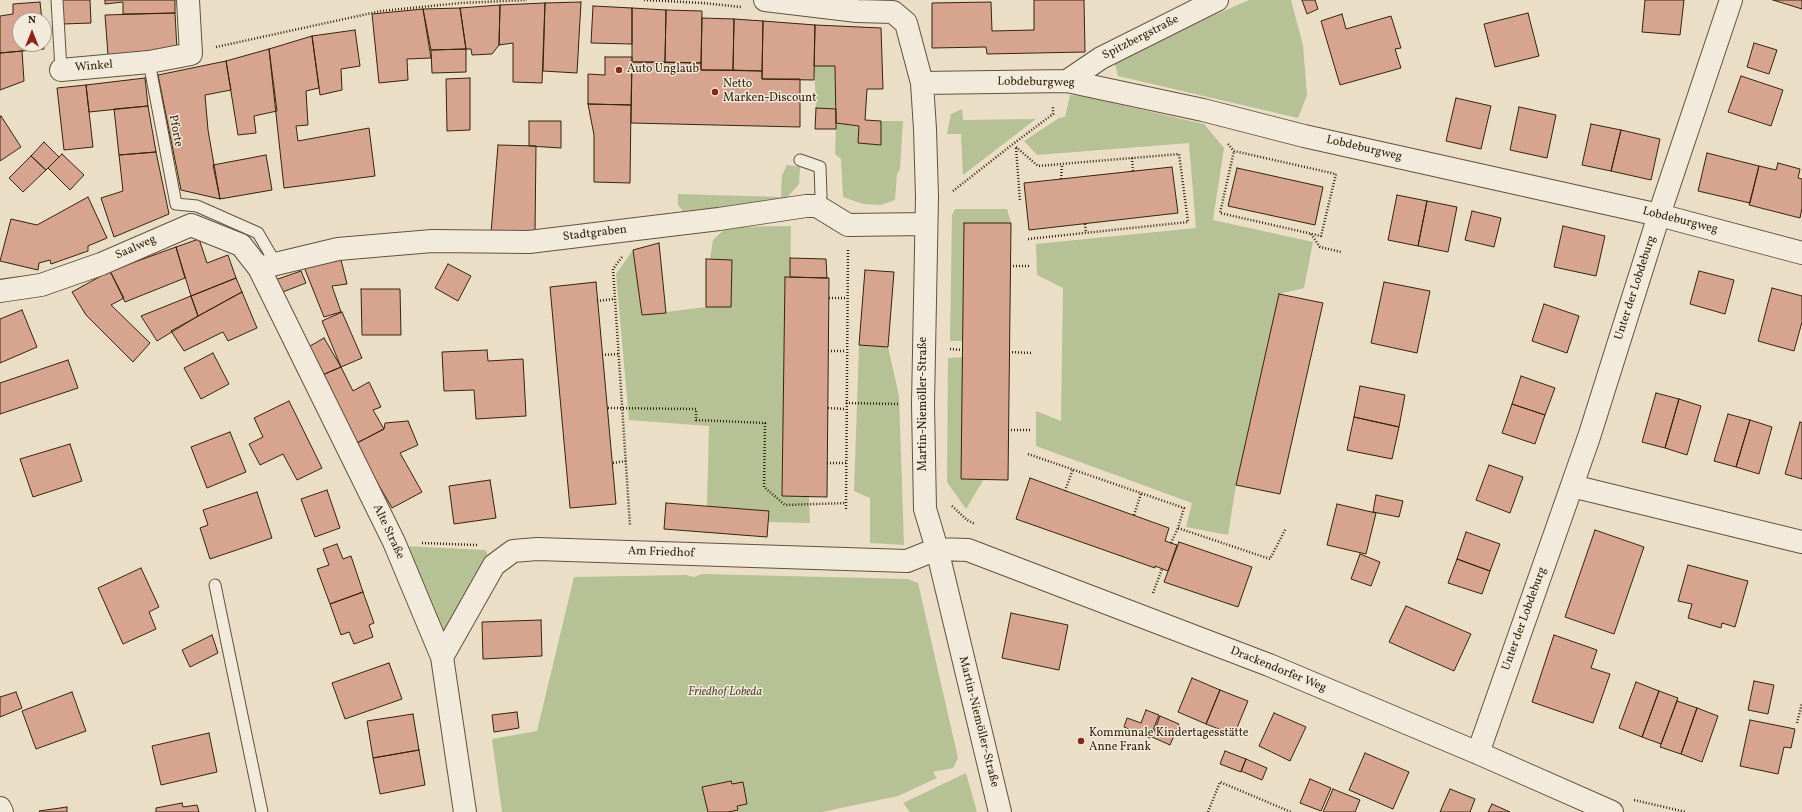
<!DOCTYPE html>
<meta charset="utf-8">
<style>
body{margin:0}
#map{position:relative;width:1802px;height:812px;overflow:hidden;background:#ebdec6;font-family:Vollkorn,serif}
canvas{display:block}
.north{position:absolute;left:12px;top:12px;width:40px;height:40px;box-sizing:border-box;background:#f2eada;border:1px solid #a69b88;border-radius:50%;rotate:0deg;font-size:11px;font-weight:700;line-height:16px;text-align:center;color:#35240e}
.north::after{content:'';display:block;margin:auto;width:14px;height:18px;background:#8f2418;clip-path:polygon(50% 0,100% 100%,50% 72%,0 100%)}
</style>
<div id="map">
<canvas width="1802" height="812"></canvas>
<div class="north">N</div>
</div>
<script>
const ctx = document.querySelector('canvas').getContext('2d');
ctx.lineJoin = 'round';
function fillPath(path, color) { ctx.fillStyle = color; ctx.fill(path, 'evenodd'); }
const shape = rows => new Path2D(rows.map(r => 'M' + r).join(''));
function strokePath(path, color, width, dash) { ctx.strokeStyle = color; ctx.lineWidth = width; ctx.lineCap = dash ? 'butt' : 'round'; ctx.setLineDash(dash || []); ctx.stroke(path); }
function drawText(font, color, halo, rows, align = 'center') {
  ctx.font = font + ' Vollkorn,serif'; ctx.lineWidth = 3; ctx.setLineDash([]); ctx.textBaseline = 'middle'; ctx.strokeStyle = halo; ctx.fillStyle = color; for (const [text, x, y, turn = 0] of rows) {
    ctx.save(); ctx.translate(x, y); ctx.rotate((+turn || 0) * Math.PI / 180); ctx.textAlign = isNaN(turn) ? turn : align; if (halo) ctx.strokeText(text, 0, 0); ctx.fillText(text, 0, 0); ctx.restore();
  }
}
const green = shape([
 [1249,0,1291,0,1303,45,1307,95,1298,118,1118,76,1115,64,1210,17],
 [814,66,835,66,836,109,816,108],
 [1070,95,1082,96,1204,124,1224,148,1213,220,1313,242,1304,288,1279,294,1236,485,1228,535,1186,527,1192,503,1036,446,1036,411,1061,421,1063,288,1037,275,1036,244,1196,228,1189,143,1037,155,1024,141,1059,118,1065,117],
 [962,109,963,120,1036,119,963,175,961,134,947,134,951,114],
 [881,121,903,121,900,169,897,174,895,200,881,205,863,204,843,197,841,159,835,154,836,123,859,126,859,143,881,145],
 [787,165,800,167,799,184,784,201,683,211,678,205,678,194,781,197,782,175],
 [955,209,1007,209,1011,223,964,223,963,341,950,341,952,215],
 [791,226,790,277,785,278,782,496,809,497,810,523,768,522,769,511,707,506,709,426,629,420,616,274,633,250,642,315,706,307,731,307,732,260,710,259,713,240,727,227],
 [859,345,888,347,899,396,904,545,870,543,870,498,854,491],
 [963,357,984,479,966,509,947,482,948,358],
 [405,546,485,550,487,552,487,557,445,631,437,632],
 [702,574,908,579,918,583,958,758,953,768,933,772,937,778,898,796,822,812,502,812,492,739,537,731,574,577,686,575,694,577],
 [966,773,977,812,910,812,903,803]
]);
const building = shape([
 [62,0,90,0,91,23,63,24,62,0],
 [105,0,175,0,175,13,123,14,123,2,105,4,105,0],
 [1034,0,1084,0,1085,52,987,54,986,47,932,48,932,3,991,2,992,31,1034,30,1034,0],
 [1302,0,1315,0,1318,9,1307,14,1302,0],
 [1645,0,1684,0,1680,35,1642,32,1645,0],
 [1773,0,1802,0,1802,9,1773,0],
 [40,2,42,20,20,20,20,44,44,44,44,49,0,53,0,16,13,14,13,4,40,2],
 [581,2,577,73,543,71,545,3,581,2],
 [545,3,542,83,513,82,513,43,499,45,500,5,545,3],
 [500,5,499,45,492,54,472,55,471,49,466,49,460,8,500,5],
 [593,6,632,8,632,44,591,43,593,6],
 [460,8,466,49,431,50,423,9,460,8],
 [632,8,666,10,665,62,632,62,632,8],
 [423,9,431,58,407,59,408,80,379,83,372,14,423,9],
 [666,10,702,11,701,63,665,62,666,10],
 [175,13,177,50,108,55,105,15,175,13],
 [1528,13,1539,56,1495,67,1484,24,1528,13],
 [1342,14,1346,29,1391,16,1401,48,1395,49,1401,68,1340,85,1321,21,1342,14],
 [702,18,734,19,733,70,701,70,702,18],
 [734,19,763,21,762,71,733,70,734,19],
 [763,21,815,25,814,80,762,79,763,21],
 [815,25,881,28,883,89,867,89,865,120,881,121,881,145,858,143,859,126,836,123,835,66,814,66,815,25],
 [355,30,360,66,341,69,342,90,320,95,312,36,355,30],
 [312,36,319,88,306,91,308,125,296,126,298,141,369,128,375,176,284,188,269,49,312,36],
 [1754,43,1777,50,1769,74,1747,67,1754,43],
 [269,49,277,111,254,116,256,133,238,135,226,61,269,49],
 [466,49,466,72,432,73,431,50,466,49],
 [22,51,24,81,0,90,0,53,22,51],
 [605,57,632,57,631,105,588,104,588,74,605,75,605,57],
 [226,61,231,90,205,95,208,130,220,199,181,190,158,75,226,61],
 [632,62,701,63,701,70,762,71,762,79,800,79,800,127,631,123,632,62],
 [1741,76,1783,90,1771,126,1728,112,1741,76],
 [145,78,148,106,89,112,86,85,145,78],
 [470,78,470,130,447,131,446,79,470,78],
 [86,85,93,147,64,150,57,88,86,85],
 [1456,98,1491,106,1481,149,1446,141,1456,98],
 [588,104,631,105,630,183,594,182,594,135,588,104],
 [148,106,156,152,119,155,114,109,148,106],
 [1519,107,1556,115,1547,158,1510,150,1519,107],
 [816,108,836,109,836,129,815,129,816,108],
 [1,116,21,147,0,161,0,117,1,116],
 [529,121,561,121,561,148,529,146,529,121],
 [1591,124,1621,130,1611,171,1582,165,1591,124],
 [1621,130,1660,139,1651,180,1611,171,1621,130],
 [44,142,59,157,46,170,31,156,44,142],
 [498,145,536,146,535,233,491,233,498,145],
 [156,152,169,214,114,237,101,198,123,191,119,155,156,152],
 [1707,153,1759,166,1750,203,1698,191,1707,153],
 [62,154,84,175,70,190,48,168,62,154],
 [266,155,272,190,220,199,213,165,266,155],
 [31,156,46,170,23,192,9,178,31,156],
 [1778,163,1800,169,1798,178,1802,179,1802,208,1800,218,1749,205,1759,166,1776,170,1778,163],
 [1172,167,1178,213,1029,230,1024,183,1172,167],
 [1237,168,1323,187,1315,225,1228,206,1237,168],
 [1397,195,1427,201,1418,246,1388,240,1397,195],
 [88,197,107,238,88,246,88,251,51,264,50,260,39,263,38,270,0,261,11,219,37,225,88,197],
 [1427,201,1457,207,1448,252,1418,246,1427,201],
 [1472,211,1501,218,1494,247,1465,240,1472,211],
 [964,223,1011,223,1008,480,961,479,964,223],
 [1563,226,1605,236,1596,276,1554,267,1563,226],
 [199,239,207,263,228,255,236,278,191,296,176,247,199,239],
 [659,243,666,313,642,315,633,250,659,243],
 [176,247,185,278,125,302,110,271,176,247],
 [790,258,826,259,827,278,790,277,790,258],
 [706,259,732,260,731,307,706,307,706,259],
 [341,260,347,284,332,286,341,312,324,317,304,267,341,260],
 [448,264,471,276,458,301,435,288,448,264],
 [865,270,894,272,888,347,859,345,865,270],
 [110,271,124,298,111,305,150,343,133,362,86,315,72,292,110,271],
 [301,271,306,283,280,293,275,280,301,271],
 [1699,271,1734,280,1725,314,1690,304,1699,271],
 [785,277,829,278,827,497,782,496,785,277],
 [236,278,242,292,198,316,191,296,236,278],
 [596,282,616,504,570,508,550,287,596,282],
 [1384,282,1430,291,1417,353,1371,343,1384,282],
 [1772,288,1802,296,1802,322,1794,351,1758,341,1772,288],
 [361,289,400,289,401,335,362,335,361,289],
 [242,292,257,328,228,341,223,332,184,351,171,331,242,292],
 [1279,294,1323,303,1280,494,1236,485,1279,294],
 [191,296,198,316,157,341,141,316,191,296],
 [1544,304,1579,316,1567,353,1532,341,1544,304],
 [22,310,37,347,0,363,0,319,22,310],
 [342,312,362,358,341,367,322,321,342,312],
 [324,338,341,367,320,376,305,349,324,338],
 [487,350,488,361,523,359,526,416,476,419,474,390,444,391,442,352,487,350],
 [213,353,229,384,201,399,184,368,213,353],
 [68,360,78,388,0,414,0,383,68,360],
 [341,367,353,391,369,382,381,407,373,410,384,429,355,444,320,376,341,367],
 [1521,376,1555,388,1545,415,1512,404,1521,376],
 [1360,386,1405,395,1399,427,1354,417,1360,386],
 [1656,393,1679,399,1665,448,1642,442,1656,393],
 [1679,399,1701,406,1687,455,1665,448,1679,399],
 [289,401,322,468,297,480,283,454,260,465,249,444,263,437,254,418,289,401],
 [1512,404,1545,415,1535,444,1502,433,1512,404],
 [1728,414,1750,420,1736,467,1714,461,1728,414],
 [1354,417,1399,427,1392,459,1347,450,1354,417],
 [1750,420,1772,427,1759,474,1736,467,1750,420],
 [408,421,418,445,400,453,422,492,392,508,355,444,384,429,385,423,408,421],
 [1800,422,1802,423,1802,479,1785,474,1800,422],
 [230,432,246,472,207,488,191,447,230,432],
 [70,444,82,481,33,497,20,459,70,444],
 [1489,465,1523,477,1510,513,1476,500,1489,465],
 [1030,478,1169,528,1165,541,1177,545,1168,571,1155,566,1155,568,1016,519,1030,478],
 [490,480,496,518,454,524,449,486,490,480],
 [327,490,340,528,315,537,301,499,327,490],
 [257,492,272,538,210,559,200,528,208,525,203,510,257,492],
 [1376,495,1403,501,1399,517,1373,512,1376,495],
 [666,503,769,511,767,537,664,529,666,503],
 [1337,504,1376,513,1366,554,1327,545,1337,504],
 [1595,530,1644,547,1614,634,1565,617,1595,530],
 [1466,532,1500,544,1490,571,1457,559,1466,532],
 [1179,542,1252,567,1238,607,1164,582,1179,542],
 [337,544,343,559,351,556,363,592,330,604,317,569,329,565,323,549,337,544],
 [1360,554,1380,562,1371,586,1351,579,1360,554],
 [1457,559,1490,571,1482,594,1448,583,1457,559],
 [1688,565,1748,581,1735,627,1722,623,1721,628,1688,618,1692,604,1678,601,1688,565],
 [141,568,159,607,149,612,156,629,123,644,98,588,141,568],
 [363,592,374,623,369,625,373,637,354,644,349,632,341,635,330,604,363,592],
 [1406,606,1471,634,1454,671,1389,642,1406,606],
 [1011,613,1068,625,1059,670,1002,658,1011,613],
 [541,620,542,656,483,659,482,622,541,620],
 [212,635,218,653,190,667,182,650,212,635],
 [1554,635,1597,650,1591,668,1610,674,1593,723,1532,702,1554,635],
 [389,663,402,699,345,719,332,683,389,663],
 [1192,678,1220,690,1206,724,1178,712,1192,678],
 [1754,681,1774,685,1768,714,1748,710,1754,681],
 [1636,682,1659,691,1642,737,1619,728,1636,682],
 [1220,690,1248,701,1234,735,1206,724,1220,690],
 [1659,691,1678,698,1661,744,1642,737,1659,691],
 [16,692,22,708,0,717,0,697,16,692],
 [72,692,86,731,36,749,22,711,72,692],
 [1677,701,1697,708,1681,754,1660,747,1677,701],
 [1697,708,1718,716,1702,762,1681,754,1697,708],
 [1146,710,1159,715,1150,738,1124,727,1127,718,1141,723,1146,710],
 [517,712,519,728,494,732,492,715,517,712],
 [1274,713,1306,727,1290,761,1259,746,1274,713],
 [413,714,419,750,373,758,367,721,413,714],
 [1160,716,1179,724,1170,745,1152,737,1160,716],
 [1750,720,1795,729,1791,748,1784,747,1778,774,1740,766,1750,720],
 [209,733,217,772,161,785,152,746,209,733],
 [419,750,425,785,380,794,373,758,419,750],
 [1225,751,1246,759,1241,772,1220,764,1225,751],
 [1365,753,1409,772,1393,809,1349,790,1365,753],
 [1246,759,1267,768,1262,780,1241,771,1246,759],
 [1310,779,1331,788,1321,811,1300,803,1310,779],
 [731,781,732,784,743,782,747,804,737,806,738,810,728,812,708,812,702,787,731,781],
 [1333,789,1360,800,1355,812,1323,812,1333,789],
 [1450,789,1475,799,1470,812,1440,812,1450,789],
 [182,803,183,807,197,805,199,812,156,812,156,808,182,803],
 [1492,804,1510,812,1488,812,1492,804],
 [67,807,67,812,40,812,39,811,67,807]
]);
const path = shape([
 [644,0,703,3,741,7],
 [216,47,381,11,461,3,527,0],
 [1228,144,1234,151,1336,174,1321,236,1220,213,1234,151],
 [1016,147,1038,166,1179,154,1188,222,1028,239],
 [1016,148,1020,201],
 [1132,158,1133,171],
 [1061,179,1062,165],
 [953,191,1013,144,1053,114,1053,107],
 [1085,224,1086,233],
 [1311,234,1320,247,1341,252],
 [622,257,613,269,630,526],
 [1010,266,1031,266],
 [829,298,847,298],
 [597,301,615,299],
 [950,349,963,350],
 [828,351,846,351],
 [1009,352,1032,353],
 [602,355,619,354],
 [846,403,898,404],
 [608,408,696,409,696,420,765,423,764,487,785,505,846,503],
 [828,408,845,409],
 [1008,430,1031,430],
 [1028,454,1184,508,1178,528,1270,559,1286,528],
 [613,463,626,461],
 [827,463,846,463],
 [1065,491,1073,469],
 [952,506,967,520,975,524],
 [846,509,848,250],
 [1134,515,1141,494],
 [422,543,477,545],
 [1171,543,1178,528],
 [1153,593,1162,569],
 [1797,723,1802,703],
 [1634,800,1686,812],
 [1208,812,1220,782,1291,812]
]);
const lane = shape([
 [57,0,61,70],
 [149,62,176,204,197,206,258,233,276,264],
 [800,160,820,167,821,196,817,206],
 [215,585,262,812]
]);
const street = shape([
 [765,0,857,11,893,12,906,23,922,83,925,129,927,197,923,404,925,509,937,549,1000,812],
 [61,70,149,62,191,54,188,0],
 [1067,81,1101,58,1217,0],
 [922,83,1067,81,1203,110,1304,136,1659,215,1802,253],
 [259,268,338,249,432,241,529,242,719,219,806,206,817,206,848,225,926,224],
 [0,291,41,285,101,264,191,225,241,245,259,268,394,542,442,657,465,812],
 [1572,486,1802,542],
 [442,657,494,565,513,551,537,549,907,561,937,549,968,550,1269,665,1478,753,1612,812],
 [1478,753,1589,437,1659,215,1731,0],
 [0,808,2,812]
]);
const markers = [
 [619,70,4,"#8f2418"],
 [715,92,4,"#8f2418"],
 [1081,741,4,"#8f2418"]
];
const streetNames = [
 ["Spitzbergstraße",1141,38,-27],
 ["Winkel",94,67,-5],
 ["Lobdeburgweg",1036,83,1],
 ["Pforte",175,131,79],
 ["Lobdeburgweg",1364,149,13],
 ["Lobdeburgweg",1680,221,14],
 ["Stadtgraben",595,234,-7],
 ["Saalweg",136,248,-24],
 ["Unter der Lobdeburg",1636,288,-72],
 ["Martin-Niemöller-Straße",924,404,-90],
 ["Alte Straße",388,532,65],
 ["Am Friedhof",661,553,2],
 ["Unter der Lobdeburg",1525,619,-70],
 ["Drackendorfer Weg",1278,670,22],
 ["Martin-Niemöller-Straße",978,722,76]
];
const poiNames = [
 ["Auto Unglaub",627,70],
 ["Netto",723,85],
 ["Marken-Discount",723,99],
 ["Kommunale Kindertagesstätte",1089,734],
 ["Anne Frank",1089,748]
];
const parkNames = [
 ["Friedhof Lobeda",725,693]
];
fillPath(green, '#b6c196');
fillPath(building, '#d7a48f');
strokePath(building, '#35240e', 1);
strokePath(lane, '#62523c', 13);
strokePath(street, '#62523c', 24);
strokePath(path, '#35240e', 2.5, [1, 2]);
strokePath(lane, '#f2eada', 11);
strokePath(street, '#f2eada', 22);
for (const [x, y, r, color] of markers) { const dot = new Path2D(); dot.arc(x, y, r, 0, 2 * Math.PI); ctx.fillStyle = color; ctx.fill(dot); strokePath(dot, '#f2eada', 1.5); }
drawText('12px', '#35240e', '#f2eada', streetNames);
drawText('12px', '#35240e', '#f2eada', poiNames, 'left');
drawText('italic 12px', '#554b30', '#f2eada', parkNames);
</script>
